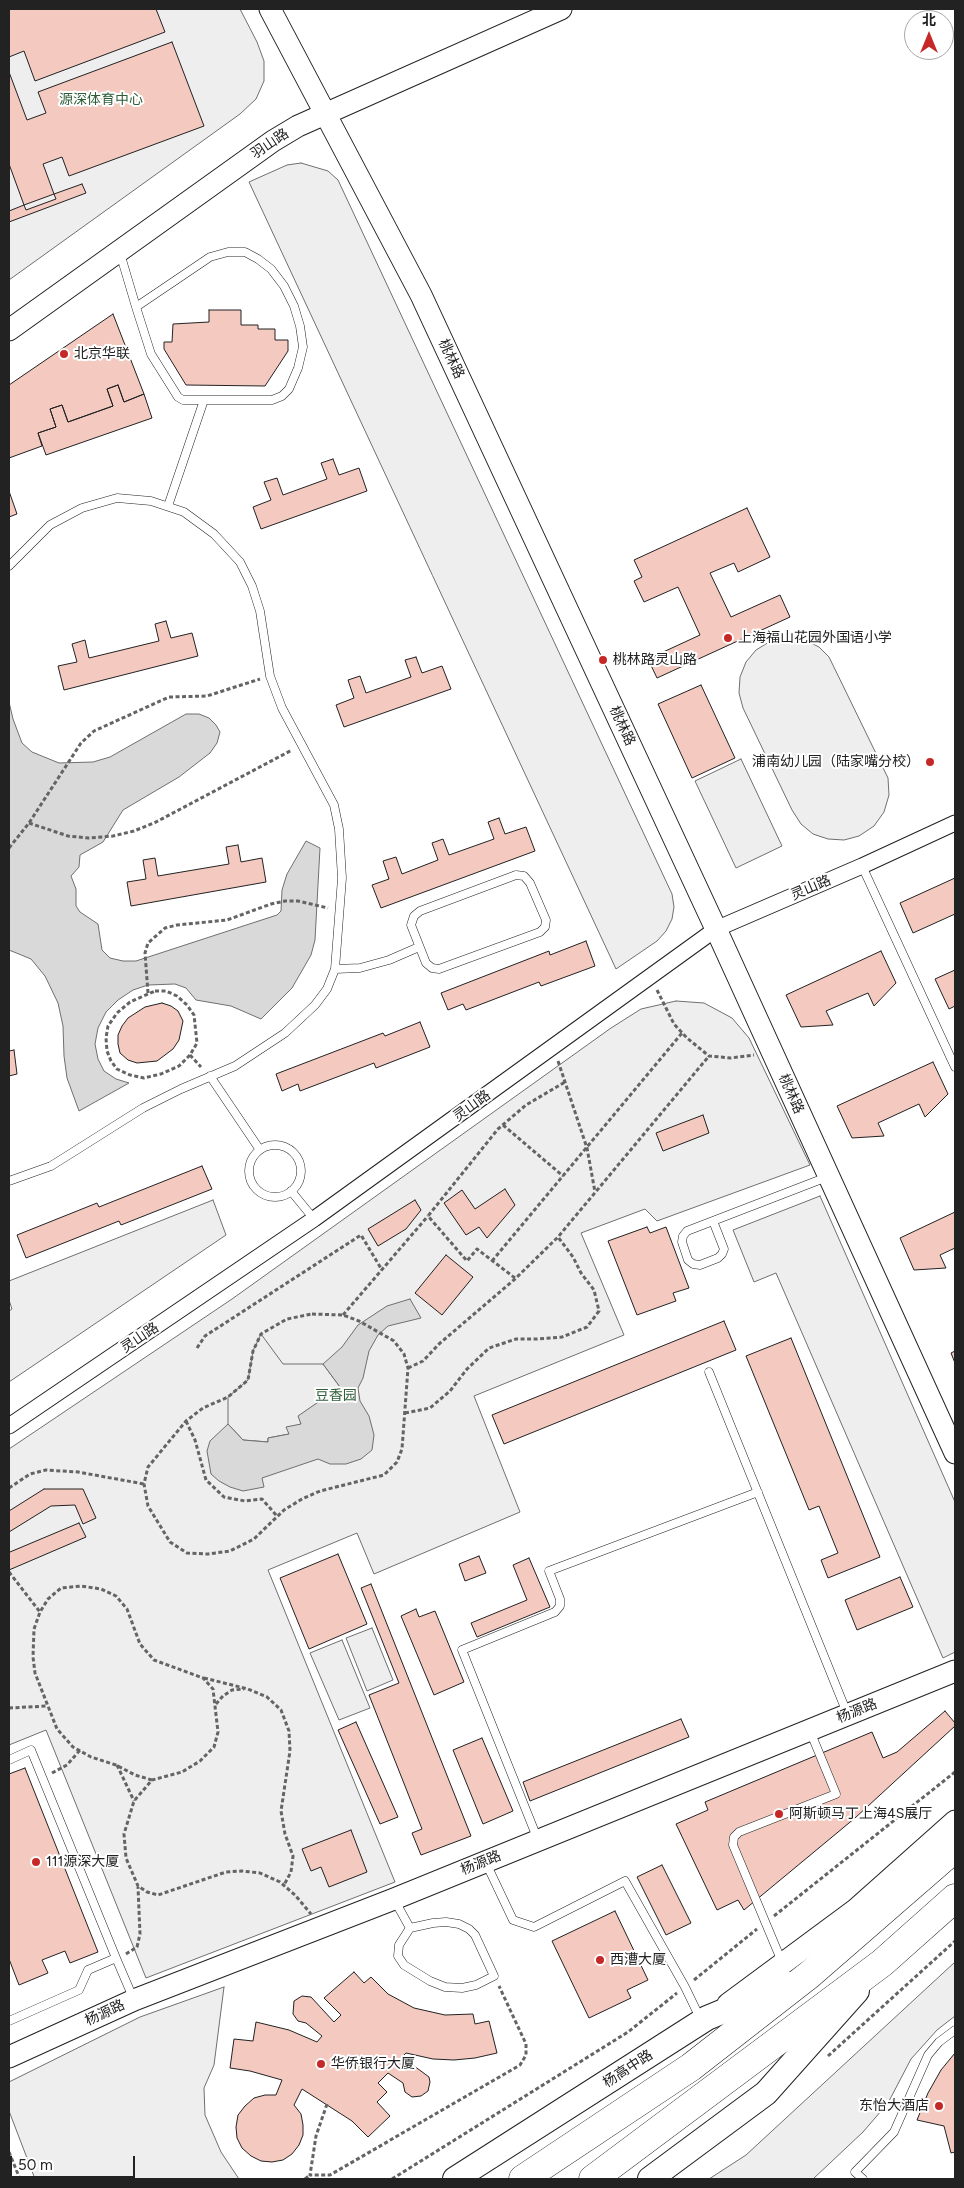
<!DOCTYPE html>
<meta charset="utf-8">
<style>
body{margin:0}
#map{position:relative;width:964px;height:2188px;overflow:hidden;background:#fff;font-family:Figtree,"Noto Sans SC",sans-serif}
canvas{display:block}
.frame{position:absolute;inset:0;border:10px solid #222;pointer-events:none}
.north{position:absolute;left:904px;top:10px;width:50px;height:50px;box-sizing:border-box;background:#fff;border:1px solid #a7a7a7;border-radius:50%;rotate:0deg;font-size:14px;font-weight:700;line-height:20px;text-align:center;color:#222}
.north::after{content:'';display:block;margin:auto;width:18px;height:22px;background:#c62828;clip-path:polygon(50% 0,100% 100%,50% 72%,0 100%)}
.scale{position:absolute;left:10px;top:2156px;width:125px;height:22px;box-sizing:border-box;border:2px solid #222;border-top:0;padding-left:6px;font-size:15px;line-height:18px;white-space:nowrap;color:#222;-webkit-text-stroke:4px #fff;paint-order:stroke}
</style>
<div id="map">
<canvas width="964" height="2188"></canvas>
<div class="frame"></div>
<div class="north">北</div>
<div class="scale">50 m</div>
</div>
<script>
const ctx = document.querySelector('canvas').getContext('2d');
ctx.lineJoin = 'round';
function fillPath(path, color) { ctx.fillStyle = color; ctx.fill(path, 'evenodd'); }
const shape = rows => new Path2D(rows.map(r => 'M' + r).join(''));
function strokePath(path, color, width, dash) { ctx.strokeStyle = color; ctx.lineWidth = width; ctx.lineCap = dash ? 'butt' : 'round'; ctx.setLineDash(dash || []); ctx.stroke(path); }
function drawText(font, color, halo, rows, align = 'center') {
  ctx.font = font + ' Figtree,"Noto Sans SC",sans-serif'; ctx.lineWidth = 4; ctx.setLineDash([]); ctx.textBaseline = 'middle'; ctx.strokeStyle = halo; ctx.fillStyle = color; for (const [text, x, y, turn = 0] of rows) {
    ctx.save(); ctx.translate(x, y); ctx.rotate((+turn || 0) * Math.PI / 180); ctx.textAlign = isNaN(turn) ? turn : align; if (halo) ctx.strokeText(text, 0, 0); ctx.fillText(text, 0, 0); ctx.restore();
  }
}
const green = shape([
 [9,9,240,9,257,42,264,61,264,81,256,99,240,114,9,280,9,9],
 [301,163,328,171,338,180,672,894,674,907,672,919,666,931,657,941,616,969,249,182,287,165,301,163],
 [786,637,803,639,819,647,829,657,888,778,889,795,884,812,874,826,859,836,844,840,828,839,813,834,801,824,792,810,743,708,739,693,740,677,746,662,756,650,769,642,786,637],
 [741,759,782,846,736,868,695,781,741,759],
 [676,1001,704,1003,732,1018,749,1038,810,1165,657,1221,645,1209,581,1233,624,1335,474,1396,520,1512,374,1574,357,1533,268,1570,395,1882,146,1978,46,1730,9,1745,9,1449,232,1299,611,1028,641,1009,676,1001],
 [820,1196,955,1502,955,1652,943,1658,776,1273,754,1282,733,1230,820,1196],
 [213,1200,226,1235,9,1382,9,1311,12,1309,9,1300,9,1281,213,1200],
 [372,1628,393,1680,367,1691,346,1638,372,1628],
 [342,1640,370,1708,339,1720,310,1653,342,1640],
 [955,1962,955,2016,937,2030,911,2059,888,2103,863,2132,813,2179,709,2179,746,2155,955,1962],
 [224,1987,214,2065,204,2088,205,2115,221,2152,239,2179,35,2179,9,2111,9,2082,140,2017,224,1987]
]);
const parking = shape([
 [261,1334,283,1364,323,1364,340,1387,299,1416,301,1424,289,1434,268,1438,268,1442,243,1440,228,1424,228,1397,248,1380,253,1351,261,1334]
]);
const water = shape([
 [9,702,13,719,22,743,32,752,59,763,93,762,110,757,186,714,199,714,209,718,216,725,220,732,217,743,210,753,179,777,123,810,103,842,80,855,79,867,71,876,76,889,76,906,80,912,98,924,102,950,110,958,123,961,136,961,277,915,281,911,282,890,287,874,306,841,320,848,315,940,311,955,292,988,261,1019,231,1006,196,1000,186,988,175,984,148,985,133,990,118,1000,106,1012,98,1028,95,1044,98,1059,104,1071,116,1079,129,1083,79,1111,67,1078,64,1056,63,1026,58,1003,45,976,31,959,9,950,9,702],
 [410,1299,421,1318,388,1326,378,1335,369,1351,363,1378,358,1388,360,1401,369,1416,374,1435,372,1450,361,1459,346,1464,330,1464,318,1459,262,1478,264,1487,243,1491,230,1487,219,1481,211,1474,207,1451,210,1441,228,1424,243,1440,268,1442,268,1438,289,1434,286,1427,301,1424,298,1416,340,1387,323,1364,342,1347,358,1325,387,1306,410,1299]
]);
const building = shape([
 [9,9,156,9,165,32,35,81,24,51,9,57,9,9],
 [172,42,204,126,69,176,62,157,43,164,54,194,24,205,9,164,9,72,27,120,46,113,38,92,172,42],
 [82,184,86,193,9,222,9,211,24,205,26,210,56,199,54,194,82,184],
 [209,310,241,310,241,325,258,325,258,329,275,329,275,340,288,340,288,351,265,386,186,385,164,349,164,342,172,342,173,324,209,322,209,310],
 [113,314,144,394,124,402,118,385,107,389,113,406,68,422,62,405,50,409,56,427,38,433,42,446,9,458,9,385,113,314],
 [118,385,124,402,144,394,152,418,46,455,38,433,56,427,50,409,62,405,68,422,113,406,107,389,118,385],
 [333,459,339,475,359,468,367,491,261,529,253,507,271,500,264,482,277,478,283,495,327,479,321,463,333,459],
 [9,491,17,514,9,517,9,491],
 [747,508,770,557,738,572,734,563,710,573,731,617,780,595,790,617,657,678,648,659,700,635,678,587,644,602,634,581,642,577,634,560,747,508],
 [166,621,171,638,192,633,198,656,64,690,58,666,77,662,72,644,85,640,89,658,159,641,155,624,166,621],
 [416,657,422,673,442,666,451,689,344,727,336,705,354,698,348,680,360,676,366,693,411,677,405,660,416,657],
 [701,685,735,758,692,778,658,704,701,685],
 [499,818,505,834,526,827,535,851,381,908,372,885,389,879,383,861,396,857,402,874,438,860,432,843,443,839,449,855,494,839,488,822,499,818],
 [238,845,241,862,262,858,266,882,131,906,127,882,146,879,143,860,155,858,158,876,229,864,226,847,238,845],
 [955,878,955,914,913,933,900,903,955,878],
 [586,941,595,966,541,986,539,982,466,1010,463,1004,448,1010,441,993,549,951,550,955,586,941],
 [881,951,896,983,874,1006,868,993,826,1011,833,1025,801,1027,786,995,881,951],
 [955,970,955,1006,949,1009,935,979,955,970],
 [162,1003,171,1006,178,1011,183,1021,179,1040,173,1049,157,1061,137,1063,128,1060,120,1053,118,1044,118,1035,122,1026,128,1018,145,1007,162,1003],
 [420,1022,430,1047,376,1068,374,1063,300,1091,298,1084,282,1091,276,1074,383,1033,385,1036,420,1022],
 [14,1050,17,1074,9,1076,9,1051,14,1050],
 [933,1062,948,1094,925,1117,919,1104,878,1123,884,1136,852,1138,837,1106,933,1062],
 [703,1115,709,1133,663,1151,656,1133,703,1115],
 [202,1166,212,1189,121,1225,119,1221,26,1258,17,1235,97,1203,99,1207,202,1166],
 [505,1189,515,1205,487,1238,479,1227,466,1235,444,1203,462,1190,475,1209,505,1189],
 [415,1200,421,1210,406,1229,378,1246,368,1229,415,1200],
 [955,1212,955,1248,940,1255,946,1268,914,1270,900,1238,955,1212],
 [647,1227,650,1233,666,1227,689,1288,673,1293,676,1301,637,1315,608,1241,647,1227],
 [446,1255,473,1277,442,1315,415,1293,446,1255],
 [724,1321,736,1350,504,1444,492,1415,724,1321],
 [791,1338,880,1557,828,1578,821,1560,838,1553,819,1506,809,1510,746,1356,791,1338],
 [955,1351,955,1363,951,1353,955,1351],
 [44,1489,83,1489,96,1518,83,1524,75,1505,51,1506,9,1532,9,1511,44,1489],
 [79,1523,86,1537,9,1570,9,1550,10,1552,79,1523],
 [338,1554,367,1624,309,1649,280,1578,338,1554],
 [479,1556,486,1573,465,1581,459,1564,479,1556],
 [529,1558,550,1607,477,1637,471,1623,527,1600,513,1565,529,1558],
 [900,1577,913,1607,857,1630,845,1600,900,1577],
 [371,1584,471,1836,421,1855,412,1833,422,1829,369,1695,399,1683,361,1588,371,1584],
 [416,1609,419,1617,435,1611,464,1682,434,1695,401,1616,416,1609],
 [945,1711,955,1723,955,1726,855,1818,744,1910,738,1900,717,1910,676,1824,708,1810,705,1802,872,1732,883,1758,897,1752,945,1711],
 [681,1719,689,1737,530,1801,523,1782,681,1719],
 [356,1722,398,1817,380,1824,338,1730,356,1722],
 [482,1738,513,1811,483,1824,453,1750,482,1738],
 [25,1768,98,1952,70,1963,65,1951,42,1960,48,1973,19,1985,9,1959,9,1774,25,1768],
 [351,1830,367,1872,329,1887,321,1867,311,1871,302,1849,351,1830],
 [662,1865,691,1923,666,1935,637,1877,662,1865],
 [615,1911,648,1980,627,1990,631,1998,589,2018,552,1941,615,1911],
 [354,1972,364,1983,371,1977,388,1994,414,2008,445,2015,473,2014,475,2024,489,2021,497,2053,475,2058,454,2060,433,2059,406,2053,402,2057,429,2077,430,2082,428,2091,421,2096,412,2097,405,2092,403,2083,388,2073,378,2083,387,2092,377,2102,390,2116,368,2137,352,2121,302,2089,294,2105,301,2114,303,2125,303,2135,299,2145,292,2154,283,2160,272,2162,261,2161,251,2156,242,2148,237,2138,236,2127,238,2115,245,2106,254,2098,265,2095,276,2095,282,2080,250,2071,230,2068,234,2039,253,2041,256,2022,289,2030,317,2042,322,2036,306,2023,298,2021,293,2014,294,2001,302,1996,311,1997,334,2022,341,2015,324,1998,354,1972],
 [955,2053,955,2152,951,2153,944,2126,917,2120,928,2093,941,2070,955,2053]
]);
const path = shape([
 [29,823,68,836,89,838,113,836,134,831,156,822,292,750],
 [9,848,29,823,81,743,94,731,169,697,207,696,260,679],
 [657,990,674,1024,687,1038,709,1056,731,1058,754,1055],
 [155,991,166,991,177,996,187,1005,194,1015,197,1043,190,1055,179,1066,161,1074,144,1078,130,1075,117,1069,111,1061,107,1051,106,1038,108,1026,117,1013,130,1002,155,991],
 [148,993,145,953,148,943,165,928,177,925,227,920,271,904,285,901,298,901,328,908],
 [190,1055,201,1067],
 [558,1061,587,1148,595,1192],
 [503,1125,563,1176],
 [492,1261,682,1033],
 [515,1278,477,1249,467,1261,428,1216,498,1129,526,1105,565,1082],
 [312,1314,343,1315,359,1321,394,1341,404,1354,408,1368,402,1449,397,1462,384,1475,320,1491,302,1499,284,1510,254,1539,230,1551,208,1554,187,1553,170,1542,148,1506,144,1484,148,1467,186,1421,203,1408,228,1397,248,1380,253,1351,261,1334,287,1319,312,1314],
 [343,1315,428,1216],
 [197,1348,205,1336,361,1235,382,1270],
 [408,1368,423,1361,439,1344,515,1279,558,1237,709,1056],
 [405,1413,430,1408,450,1391,467,1369,489,1348,516,1339,537,1339,562,1337,587,1327,599,1311,594,1290,581,1273,573,1257,558,1237],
 [186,1421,195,1440,206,1480,224,1497,245,1501,262,1499,277,1516],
 [9,1488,30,1474,46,1470,78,1472,144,1484],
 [9,1572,40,1612],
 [204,1678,248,1689,267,1697,281,1710,289,1731,290,1751,281,1811,285,1834,293,1856,291,1872,284,1885],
 [216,1704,223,1696,232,1690,244,1689],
 [9,1708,47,1706],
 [117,1765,134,1801],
 [52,1773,67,1765,80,1750],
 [152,1780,135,1775,116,1765,91,1757,73,1747,57,1729,35,1673,33,1657,34,1629,40,1612,48,1599,61,1588,81,1586,101,1589,116,1596,127,1609,140,1644,154,1660,203,1678,213,1689,218,1732,214,1747,200,1761,182,1772,152,1780,134,1801,124,1834,126,1858,138,1886,147,1892,158,1895,226,1872,242,1871,260,1873,280,1882,295,1895,311,1914],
 [774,1916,955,1772],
 [126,1954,137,1947,140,1934,138,1887],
 [694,1980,757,1929],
 [828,2056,955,1941],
 [327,2104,316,2136,310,2175,330,2175,520,2065,526,2055,526,2044,499,1986],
 [9,2152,20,2179],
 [305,2179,310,2175],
 [392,2179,628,2032,677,1993]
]);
const lane = shape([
 [120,253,136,307,151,354,178,397,183,400,272,400,282,396,289,389,298,368,303,347,300,326,294,306,284,286,271,269,258,259,245,252,228,252,210,257,136,307],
 [168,506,204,400],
 [9,566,50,525,82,508,117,498,151,501,184,512,214,534,240,562,252,586,260,611,270,676,282,708,334,805,339,829,342,878,335,969,327,989,315,1005,285,1033,235,1066,181,1089,143,1108,51,1166,9,1181],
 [862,866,955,1067],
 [516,875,524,876,530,883,546,920,545,927,540,932,439,969,432,968,426,963,411,925,414,916,420,911,516,875],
 [335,969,360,968,389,960,419,947],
 [210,1076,260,1150],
 '249 1171a26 26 0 1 1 52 0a26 26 0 1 1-52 0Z',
 [291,1191,314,1219],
 [713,1221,724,1249,722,1254,718,1258,700,1265,693,1264,688,1260,682,1242,683,1236,687,1231,827,1177],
 [709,1372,847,1713],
 [9,1760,31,1750,116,1958,88,1970,79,1990,9,2021],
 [538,1840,462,1650,555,1612,560,1606,560,1599,549,1571,758,1492],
 [486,1863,513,1920,534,1927,625,1881,685,1987,700,2018],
 [395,1901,410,1928,399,1945,398,1956,404,1965,430,1981,445,1987,462,1988,476,1985,494,1976,475,1935,469,1929,459,1924,446,1922,433,1923,410,1928],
 [116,1958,134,2000],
 [782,1962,733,1845,734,1837,739,1832,836,1794,810,1731],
 [863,2179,855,2172,894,2132,928,2055,939,2042,955,2030]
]);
const street = shape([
 [9,1426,314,1219,716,929,862,866,955,823]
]);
const secondary = shape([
 [270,9,421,295,716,929,955,1453],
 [9,330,273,141,298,126,561,9],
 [728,2004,855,1910,955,1821],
 [9,2057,134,2000,394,1899,955,1671]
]);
const primary = shape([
 [455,2179,707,2018,789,1984],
 [650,2179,766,2093,857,1991]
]);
const highway = shape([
 [523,2179,691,2067,809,1975,955,1848],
 [593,2179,882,1963,955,1898]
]);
const markers = [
 [64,354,5,"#c62828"],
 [728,638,5,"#c62828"],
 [603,660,5,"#c62828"],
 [930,762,5,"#c62828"],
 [779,1814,5,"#c62828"],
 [36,1862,5,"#c62828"],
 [600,1960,5,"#c62828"],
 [321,2064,5,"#c62828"],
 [939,2106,5,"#c62828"]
];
const parkNames = [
 ["源深体育中心",101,100],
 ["豆香园",336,1396]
];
const streetNames = [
 ["羽山路",270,144,-34],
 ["桃林路",451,359,65],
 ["桃林路",622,726,65],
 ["灵山路",811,888,-23],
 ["桃林路",791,1094,66],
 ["灵山路",472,1106,-36],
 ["灵山路",140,1338,-34],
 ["杨源路",857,1711,-22],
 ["杨源路",481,1863,-22],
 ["杨源路",105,2013,-25],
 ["杨高中路",628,2069,-33]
];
const poiNames = [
 ["北京华联",74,354],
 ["上海福山花园外国语小学",738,638],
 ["桃林路灵山路",613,660],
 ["浦南幼儿园（陆家嘴分校）",920,762,"right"],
 ["阿斯顿马丁上海4S展厅",789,1814],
 ["111源深大厦",46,1862],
 ["西漕大厦",610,1960],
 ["华侨银行大厦",331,2064],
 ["东怡大酒店",929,2106,"right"]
];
fillPath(green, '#eee');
strokePath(green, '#6f6f6f', 1);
fillPath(parking, '#ededed');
strokePath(parking, '#6f6f6f', 1);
fillPath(water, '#d9d9d9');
strokePath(water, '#6f6f6f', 1);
fillPath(building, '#f3c9c0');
strokePath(building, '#222', 1);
strokePath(lane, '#222', 9);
strokePath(street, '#222', 17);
strokePath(secondary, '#222', 23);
strokePath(primary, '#222', 26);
strokePath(highway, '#222', 29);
strokePath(path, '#646464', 3, [4, 2.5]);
strokePath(lane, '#fff', 8);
strokePath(street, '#fff', 15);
strokePath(secondary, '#fff', 21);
strokePath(primary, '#fff', 24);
strokePath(highway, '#fff', 28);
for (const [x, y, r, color] of markers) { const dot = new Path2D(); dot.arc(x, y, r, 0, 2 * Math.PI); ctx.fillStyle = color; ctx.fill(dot); strokePath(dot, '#fff', 2); }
drawText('14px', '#2f5e38', '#fff', parkNames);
drawText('14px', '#222', '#fff', streetNames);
drawText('14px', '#222', '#fff', poiNames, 'left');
</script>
